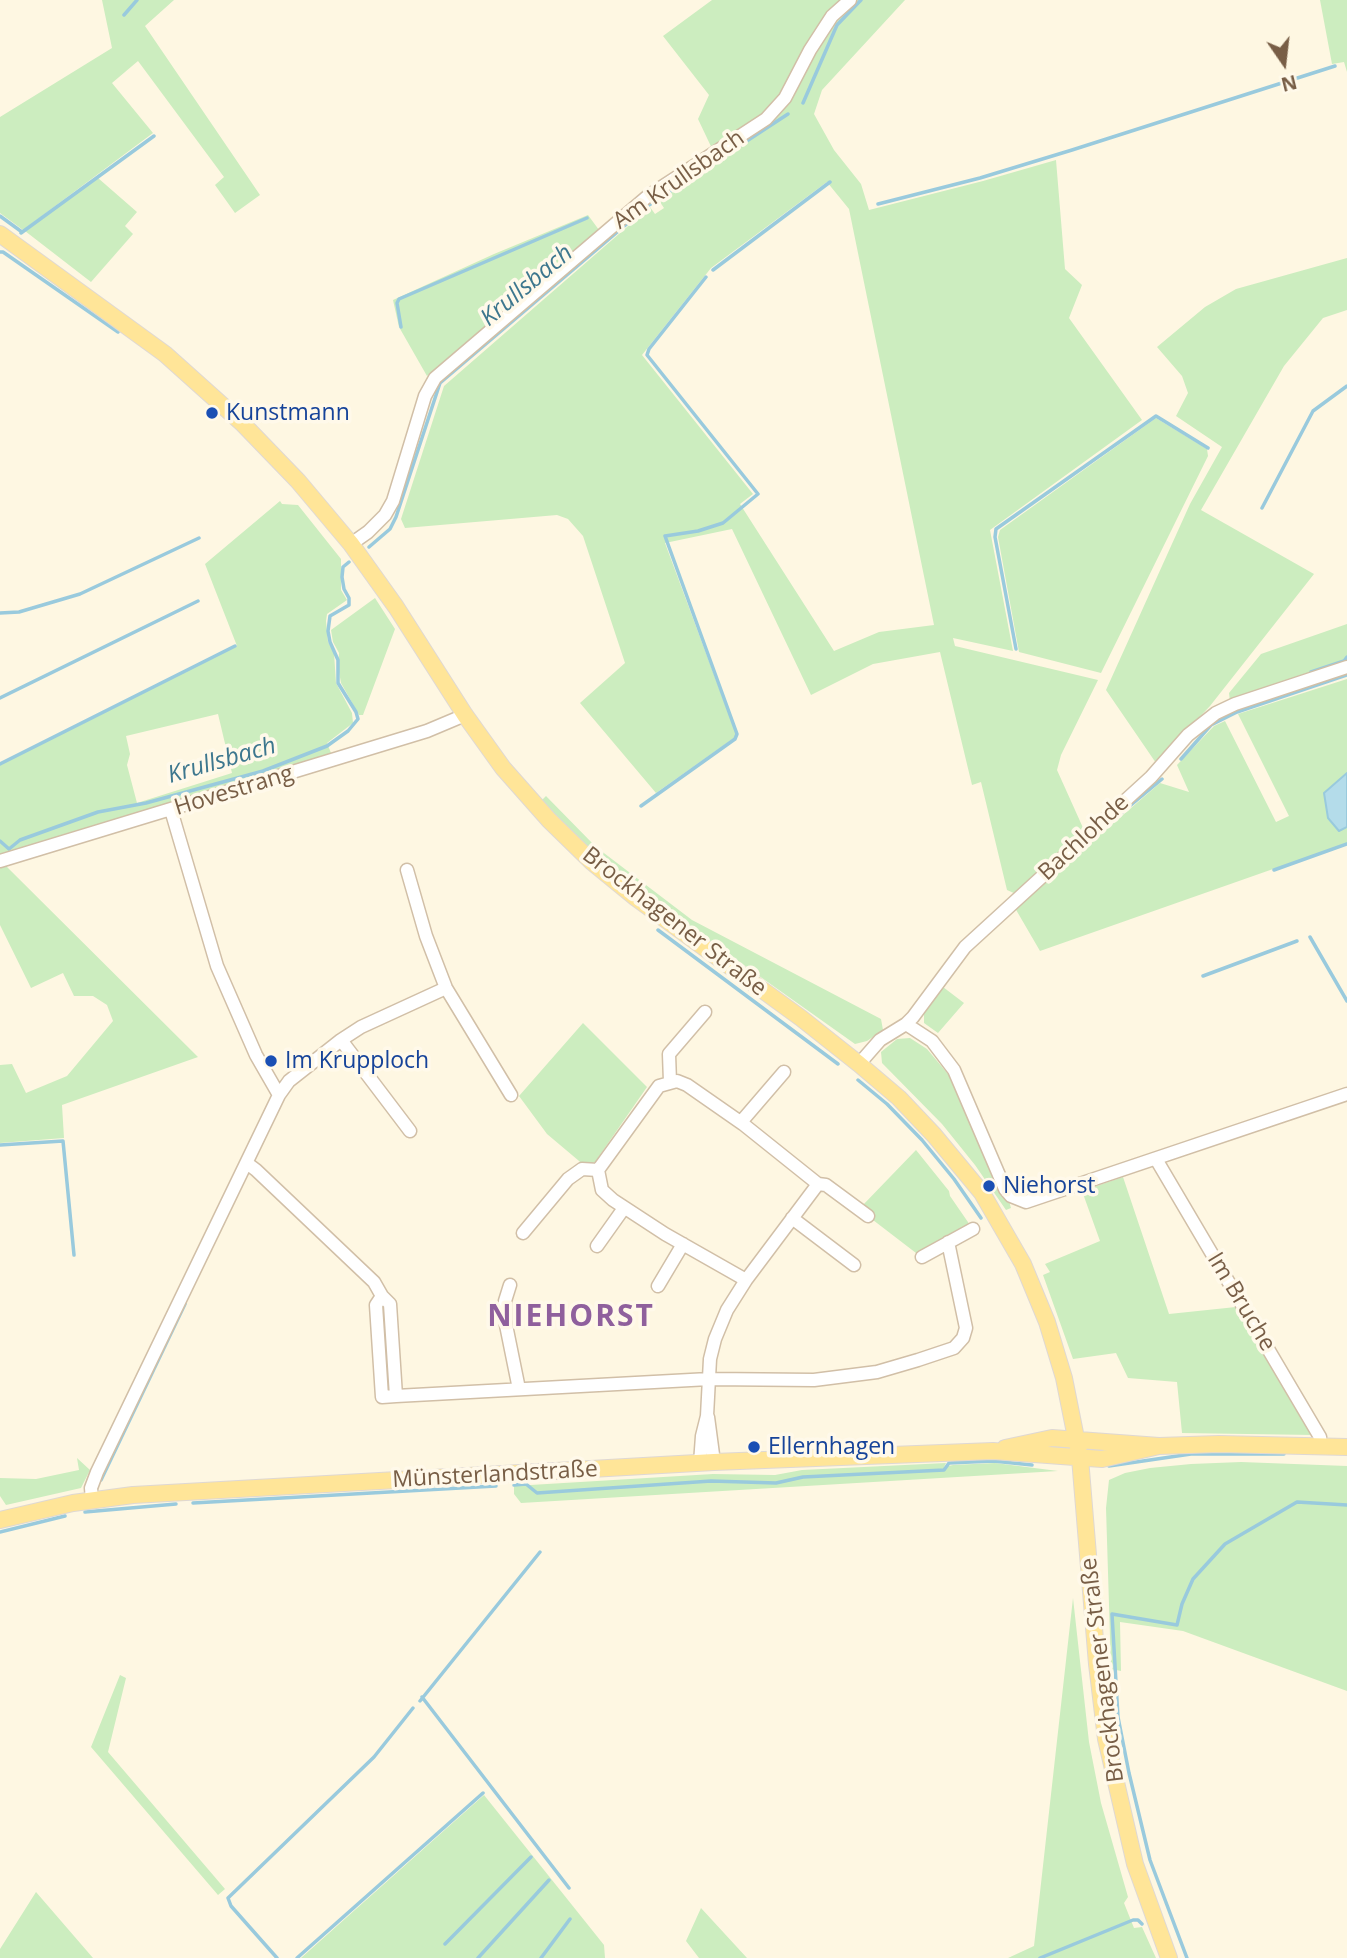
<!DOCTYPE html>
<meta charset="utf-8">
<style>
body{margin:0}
#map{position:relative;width:1347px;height:1958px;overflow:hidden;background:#fef7e2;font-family:"Open Sans",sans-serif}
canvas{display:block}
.north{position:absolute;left:1249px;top:28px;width:70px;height:70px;-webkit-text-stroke:5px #fff9ea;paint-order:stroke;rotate:166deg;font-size:19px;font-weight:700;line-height:28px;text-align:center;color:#785e46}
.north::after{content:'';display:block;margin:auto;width:24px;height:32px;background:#785e46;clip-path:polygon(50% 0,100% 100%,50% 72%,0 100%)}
</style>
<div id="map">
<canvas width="1347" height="1958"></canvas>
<div class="north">N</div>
</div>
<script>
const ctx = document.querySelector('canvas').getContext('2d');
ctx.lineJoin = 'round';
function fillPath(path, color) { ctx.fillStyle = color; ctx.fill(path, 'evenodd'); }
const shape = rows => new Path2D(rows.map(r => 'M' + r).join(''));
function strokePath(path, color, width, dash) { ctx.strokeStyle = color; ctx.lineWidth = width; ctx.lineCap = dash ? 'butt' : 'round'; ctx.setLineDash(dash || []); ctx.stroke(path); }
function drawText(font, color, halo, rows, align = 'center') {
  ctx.font = font + ' "Open Sans",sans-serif'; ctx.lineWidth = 7; ctx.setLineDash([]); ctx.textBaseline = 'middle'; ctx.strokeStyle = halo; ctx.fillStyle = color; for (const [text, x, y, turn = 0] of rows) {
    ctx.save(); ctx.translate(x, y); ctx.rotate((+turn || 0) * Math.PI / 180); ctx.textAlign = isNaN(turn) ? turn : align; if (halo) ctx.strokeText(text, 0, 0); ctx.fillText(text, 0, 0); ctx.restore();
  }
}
const green = shape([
 [102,0,174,0,145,26,260,195,235,213,215,185,224,177,138,61,112,83,153,133,23,230,0,213,0,117,112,48],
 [712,0,905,0,822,90,814,114,834,150,861,184,869,210,983,181,1056,160,1065,269,1082,285,1069,318,1142,420,990,530,1013,651,953,638,955,646,1098,680,1061,755,1057,770,1084,830,1016,894,1007,890,981,782,972,785,940,652,873,664,811,695,732,529,665,543,736,734,734,738,656,793,580,703,625,663,583,536,568,519,557,515,405,528,401,519,444,386,650,207,655,214,664,208,656,196,716,157,698,119,709,95,663,36],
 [827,182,849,209,934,625,879,632,834,651,740,504,753,494,642,355,711,268],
 [1320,0,1347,0,1347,72,1344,62,1332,64],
 [98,178,137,212,125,226,133,234,91,282,25,231],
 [588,215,599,230,427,376,399,327,393,300,494,254],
 [1347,258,1347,310,1323,318,1284,366,1201,510,1314,574,1210,706,1156,763,1106,690,1190,504,1222,447,1176,416,1188,393,1182,376,1157,347,1205,307,1236,289],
 [1156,418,1207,449,1208,456,1101,673,1019,652,998,537,1000,530],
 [280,501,282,504,298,505,341,559,341,590,347,600,327,614,326,621,328,642,334,653,336,683,352,713,353,723,327,743,331,753,287,769,0,856,0,765,237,646,205,564],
 [218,714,232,773,137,803,127,765,130,754,126,736],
 [375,598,395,629,363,715,359,715,341,683,338,666,339,653,333,642,331,630],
 [1347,624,1347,662,1230,702,1229,693,1261,654],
 [1347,679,1347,773,1337,783,1339,830,1347,827,1347,843,1040,951,1015,908,1160,783,1189,792,1177,765,1214,726,1225,721,1276,822,1289,816,1238,714],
 [546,796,596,847,692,920,881,1019,883,1030,867,1041,855,1044,638,890,592,852,553,814,542,800],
 [5,865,198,1057,62,1105,64,1138,0,1143,0,1065,12,1064,26,1093,67,1076,113,1021,107,1005,93,996,74,996,63,973,31,988,0,925,0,867],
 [943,987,964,1003,938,1033,924,1023,924,1012],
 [583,1023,647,1087,595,1162,585,1166,547,1134,519,1096],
 [910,1038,927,1049,948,1074,1001,1191,1009,1201,1011,1208,1006,1210,975,1165,942,1124,882,1063,881,1052,897,1039],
 [916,1150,949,1191,950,1196,970,1225,923,1252,916,1253,873,1220,875,1216,862,1206],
 [1123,1177,1169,1314,1236,1307,1313,1435,1182,1433,1177,1382,1128,1378,1116,1353,1073,1359,1043,1275,1050,1272,1045,1264,1100,1241,1082,1191],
 [77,1458,90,1470,81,1488,6,1505,0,1496,0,1478,36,1479,79,1470],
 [1241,1462,1347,1466,1347,1691,1183,1631,1120,1622,1121,1671,1111,1669,1106,1508,1109,1480,1125,1473,1150,1468,1191,1464],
 [946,1463,944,1467,953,1465,995,1463,1058,1471,521,1503,514,1494,514,1486,713,1474,775,1475,802,1470],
 [1073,1598,1089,1742,1101,1803,1128,1897,1124,1903,1134,1928,1142,1927,1156,1958,1008,1958,1034,1946],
 [120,1675,126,1678,108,1752,225,1889,218,1895,91,1747],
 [484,1795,604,1945,605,1958,301,1958],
 [36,1892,93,1958,0,1958,0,1949],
 [701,1908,747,1958,699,1958,686,1941]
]);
const water = shape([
 [1347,773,1347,827,1339,831,1328,818,1324,793,1347,773]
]);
const stream = shape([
 [124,15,137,0],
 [803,103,837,25,861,0],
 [878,204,980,178,1072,150,1335,66],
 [0,216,22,232],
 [21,233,154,136],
 [0,252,3,252,118,332],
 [713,270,830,182],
 [401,327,397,303,399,299,587,218],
 [1262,508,1313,411,1347,386],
 [369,547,390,529,396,517,440,383,649,205,788,114],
 [0,613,19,612,80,594,199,538],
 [1016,649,995,537,996,529,1156,416,1208,448],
 [1311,672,1344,661,1347,657],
 [0,698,198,601],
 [1181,759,1211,725,1237,712,1347,675],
 [0,764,235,646],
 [641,806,735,739,737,734,665,536,698,531,723,523,758,494,647,355,649,349,706,277],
 [1107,825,1162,779],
 [0,841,9,849,20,840,98,812,146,803,263,771,327,746,348,731,358,719,356,712,338,683,338,660,330,642,328,631,330,616,349,605,349,598,344,589,342,577,343,567,349,562],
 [1274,870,1347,844],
 [658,930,838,1064],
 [1310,937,1347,1001],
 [1203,976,1297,941],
 [858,1080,887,1104,922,1140,954,1179,981,1218],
 [0,1145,63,1141,74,1255],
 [1109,1466,1191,1454,1284,1454],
 [101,1480,185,1304],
 [514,1485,526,1484,537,1493,711,1481,776,1483,803,1477,944,1470,949,1463,993,1461,1032,1465],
 [193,1503,496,1486],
 [85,1512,176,1504],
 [0,1532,65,1516],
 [422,1697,569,1888],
 [420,1701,540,1552],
 [445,1944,531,1857],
 [277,1958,231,1906,228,1898,374,1757,413,1708],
 [297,1958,483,1793],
 [478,1958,549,1880],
 [541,1958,570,1919],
 [1040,1958,1133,1920,1138,1920,1142,1924],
 [1187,1958,1150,1860,1129,1773,1118,1717,1112,1614,1177,1625,1182,1604,1193,1579,1225,1544,1297,1502,1347,1505]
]);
const minor = shape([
 [351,544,368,532,385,515,393,501,425,396,435,378,648,196,766,119,785,98,810,50,832,16,850,0],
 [171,810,217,966,256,1055,279,1095],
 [0,861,427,731,465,715],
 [407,870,426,936,446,988,511,1095],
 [906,1024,932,1041,954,1070,1005,1189,1011,1196,1026,1202,1347,1094],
 [341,1040,410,1131],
 [859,1064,880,1040,906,1024,913,1017,965,947,1151,777,1188,735,1216,713,1235,704,1347,667],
 [670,1082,669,1054,705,1012],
 [741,1122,784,1072],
 [1156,1159,1320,1437,1321,1446],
 [248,1164,256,1170,374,1282,382,1296],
 [792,1218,854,1265],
 [523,1233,568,1179,582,1169,598,1170],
 [597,1246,624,1208],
 [922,1257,973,1229],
 [746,1280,665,1234,613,1200,602,1190,598,1170,659,1086,677,1081,687,1085,743,1124,818,1184,826,1185,868,1216],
 [510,1285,505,1301,505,1320,519,1389],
 [658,1286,683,1244],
 [396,1396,382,1397,376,1305,382,1296,390,1304,396,1396,709,1379,814,1380,877,1372,918,1360,954,1348,963,1338,966,1328,948,1242],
 [708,1417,714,1462],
 [700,1463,702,1436,707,1416,710,1359,715,1339,727,1310,746,1280,818,1184],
 [92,1500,91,1488,97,1472,279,1095,289,1081,341,1040,361,1027,446,988]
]);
const major = shape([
 [0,234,165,354,242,423,298,481,351,544,396,607,465,715,503,768,549,820,592,862,636,898,801,1018,859,1064,899,1098,934,1135,982,1193,1023,1264,1047,1322,1064,1378,1080,1458,1097,1664,1106,1739,1135,1864,1169,1958],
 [1005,1448,1052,1438,1159,1446,1219,1444,1347,1447],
 [0,1520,73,1503,133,1495,714,1462,993,1451,1102,1459,1159,1446]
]);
const markers = [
 [212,413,7,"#1a4fb4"],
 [271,1061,7,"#1a4fb4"],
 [989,1186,7,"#1a4fb4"],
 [754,1447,7,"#1a4fb4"]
];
const streetNames = [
 ["Am Krullsbach",679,180,-35],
 ["Hovestrang",234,791,-17],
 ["Bachlohde",1084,838,-43],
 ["Brockhagener Straße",674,922,38],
 ["Im Bruche",1241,1302,59],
 ["Münsterlandstraße",495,1475,-3],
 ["Brockhagener Straße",1103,1670,-97]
];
const transitNames = [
 ["Kunstmann",226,413],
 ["Im Krupploch",285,1061],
 ["Niehorst",1003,1186],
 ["Ellernhagen",768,1447]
];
const waterNames = [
 ["Krullsbach",527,286,-40],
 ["Krullsbach",222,761,-16]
];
const districtNames = [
 ["NIEHORST",571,1317]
];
fillPath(green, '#ccedbf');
fillPath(water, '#b4dcea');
strokePath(water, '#99cadd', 2);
strokePath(stream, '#99cadd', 3.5);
strokePath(minor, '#d1bfa7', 15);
strokePath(major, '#dfd8d3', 18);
strokePath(minor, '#fff', 12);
strokePath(major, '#ffe598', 16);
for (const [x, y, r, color] of markers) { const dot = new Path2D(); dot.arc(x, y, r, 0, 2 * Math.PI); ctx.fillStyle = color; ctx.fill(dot); strokePath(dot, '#fff9ea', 2.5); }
drawText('23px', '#785e46', '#fff9ea', streetNames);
drawText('23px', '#164399', '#fff9ea', transitNames, 'left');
drawText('italic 24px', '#3d778e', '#fff9ea', waterNames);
ctx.letterSpacing = '2px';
drawText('bold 30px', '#8f609d', '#fff9ea', districtNames);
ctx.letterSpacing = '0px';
</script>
